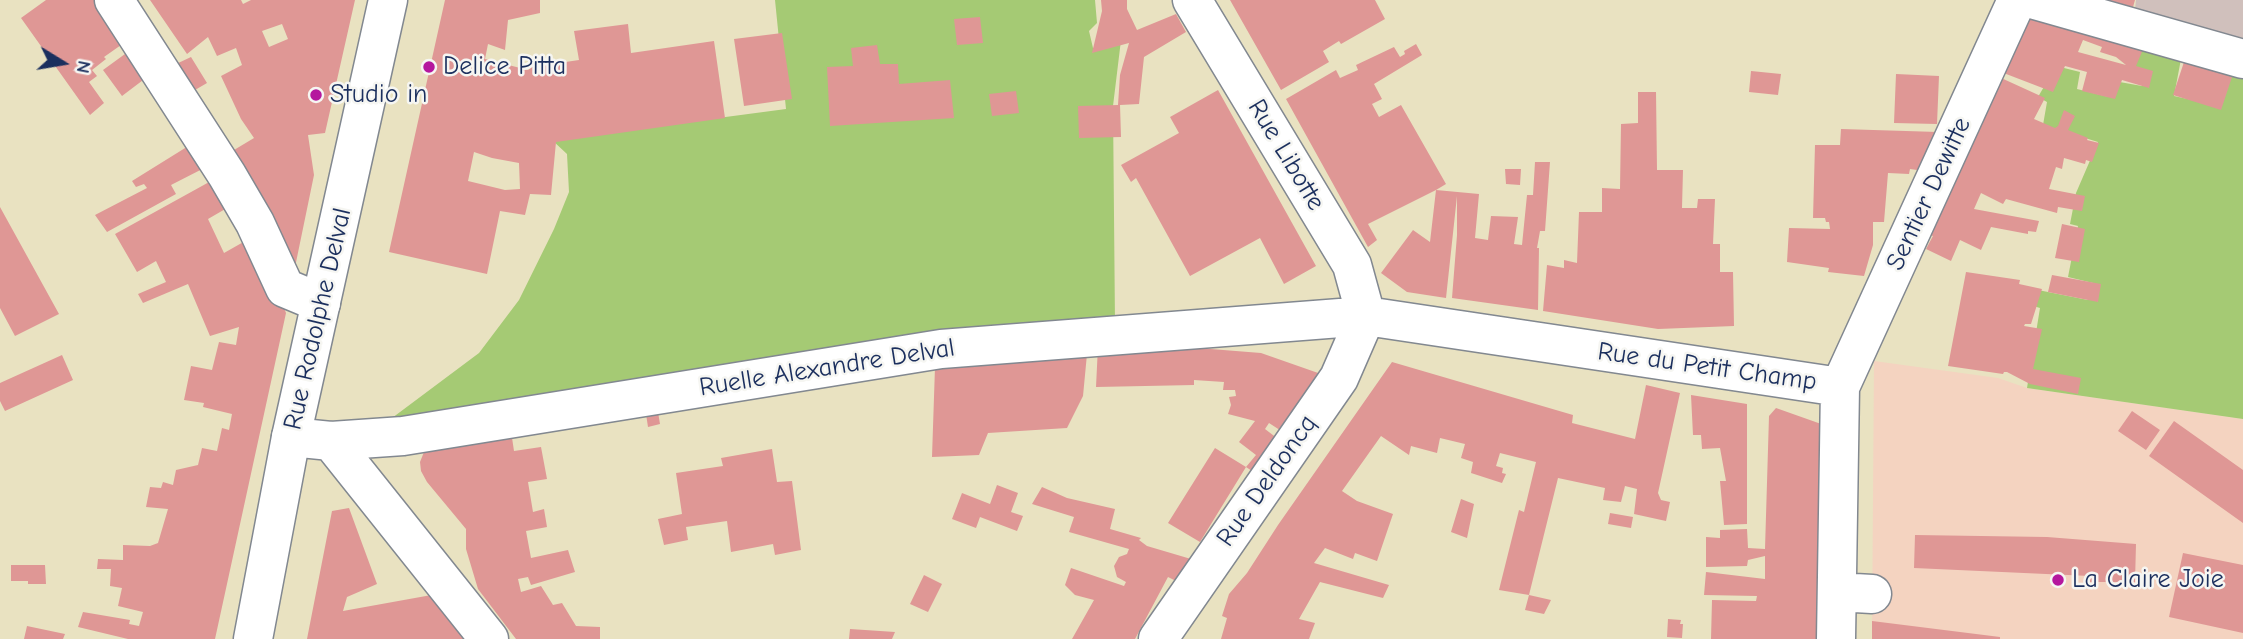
<!DOCTYPE html>
<style>
body{margin:0}
#map{position:relative;width:2243px;height:639px;overflow:hidden;background:#e9e2c1;font-family:"Comic Neue",sans-serif}
canvas{display:block}
.north{position:absolute;left:28px;top:28px;width:70px;height:70px;-webkit-text-stroke:5px #f6f6f2;paint-order:stroke;rotate:101deg;font-size:19px;font-weight:700;line-height:28px;text-align:center;color:#1b2f5e}
.north::after{content:'';display:block;margin:auto;width:24px;height:32px;background:#1b2f5e;clip-path:polygon(50% 0,100% 100%,50% 72%,0 100%)}
</style>
<div id="map">
<canvas width="2243" height="639"></canvas>
<div class="north">N</div>
</div>
<script>
const ctx = document.querySelector('canvas').getContext('2d');
ctx.lineJoin = 'round';
function fillPath(path, color) { ctx.fillStyle = color; ctx.fill(path, 'evenodd'); }
const shape = rows => new Path2D(rows.map(r => 'M' + r).join(''));
function strokePath(path, color, width, dash) { ctx.strokeStyle = color; ctx.lineWidth = width; ctx.lineCap = dash ? 'butt' : 'round'; ctx.setLineDash(dash || []); ctx.stroke(path); }
function drawText(font, color, halo, rows, align = 'center') {
  ctx.font = font + ' "Comic Neue",sans-serif'; ctx.lineWidth = 5; ctx.setLineDash([]); ctx.textBaseline = 'middle'; ctx.strokeStyle = halo; ctx.fillStyle = color; for (const [text, x, y, turn = 0] of rows) {
    ctx.save(); ctx.translate(x, y); ctx.rotate((+turn || 0) * Math.PI / 180); ctx.textAlign = isNaN(turn) ? turn : align; if (halo) ctx.strokeText(text, 0, 0); ctx.fillText(text, 0, 0); ctx.restore();
  }
}
const built = shape([
 [1874,361,1998,378,2027,388,2243,419,2243,639,1872,639]
]);
const industrial = shape([
 [2136,0,2243,0,2243,47,2134,19]
]);
const green = shape([
 [775,0,1095,0,1097,23,1089,31,1093,48,1121,40,1113,106,1115,324,388,421,479,353,519,300,554,229,569,192,567,154,552,140,786,109],
 [2134,47,2181,59,2174,96,2215,105,2223,67,2243,73,2243,419,2027,388,2040,308,2030,305,2033,289,2088,300,2093,283,2068,277,2078,226,2070,224,2076,193,2098,142,2043,125,2047,102,2038,97,2056,66,2080,72,2077,89,2109,97,2114,81,2142,86,2147,71,2129,65]
]);
const building = shape([
 [46,0,105,0,131,38,104,57,106,59,92,70,97,76,89,82,104,103,90,115,21,18],
 [150,0,241,0,243,4,251,0,355,0,325,133,308,135,314,175,294,272,229,153,254,138,241,119,221,76,242,65,236,48,217,56,208,37,187,54],
 [282,24,288,39,269,47,262,31],
 [445,0,540,0,540,13,508,20,505,50,488,44,485,59,528,70,532,67,579,60,574,31,628,24,631,53,714,41,725,118,556,142,551,195,530,194,525,215,500,211,487,274,389,252],
 [474,152,492,158,519,163,520,189,505,190,468,181],
 [1101,0,1127,0,1127,9,1137,30,1176,14,1186,32,1144,57,1139,104,1120,105,1121,137,1079,138,1078,106,1118,105,1120,75,1129,43,1092,53,1102,11],
 [1230,0,1375,0,1385,19,1341,44,1339,41,1323,51,1329,62,1281,90],
 [2072,0,2135,0,2133,7,2129,6,2126,15],
 [2035,5,2144,47,2136,66,2153,71,2149,88,2122,80,2115,99,2082,91,2087,72,2065,66,2053,92,2001,72],
 [2083,40,2102,47,2100,52,2116,57,2126,65,2078,52],
 [980,17,983,43,957,45,954,19],
 [782,33,792,99,744,106,734,39],
 [1416,44,1422,55,1374,84,1382,99,1372,104,1379,117,1401,105,1446,184,1436,190,1479,194,1475,238,1488,240,1491,216,1518,217,1514,244,1522,245,1527,195,1533,195,1535,162,1550,162,1545,231,1540,231,1537,248,1539,248,1538,310,1452,298,1457,235,1457,196,1446,298,1407,292,1381,273,1413,230,1430,242,1436,190,1368,224,1377,240,1368,247,1286,99,1336,70,1340,78,1358,70,1356,65,1394,47,1400,57,1405,54,1404,51],
 [877,45,880,64,898,64,899,84,950,80,954,118,830,126,827,67,853,66,851,48],
 [136,46,155,71,122,96,103,70],
 [191,57,207,83,195,90,202,103,174,65],
 [2184,62,2232,77,2221,110,2173,95],
 [1751,71,1781,74,1778,95,1749,92],
 [1896,74,1939,76,1937,124,1894,123],
 [1999,77,2045,98,2034,119,2055,128,2058,126,2064,110,2075,116,2068,130,2088,138,2087,140,2099,143,2092,162,2086,160,2085,164,2064,158,2062,169,2056,167,2049,189,2085,196,2082,211,2058,207,2057,213,2006,199,2003,204,1981,193,1974,209,2039,221,2036,232,2028,231,2028,234,1991,227,1981,250,1960,240,1951,261,1926,249,1933,236,1927,234],
 [1218,90,1316,266,1284,284,1260,238,1190,276,1136,178,1131,182,1121,165,1179,133,1170,117],
 [1016,91,1019,113,992,116,989,94],
 [1638,92,1656,92,1657,170,1683,170,1682,208,1697,208,1698,199,1715,199,1713,244,1720,244,1720,272,1733,272,1734,326,1658,329,1543,311,1547,265,1564,268,1564,260,1577,263,1579,212,1602,212,1602,188,1620,189,1621,124,1638,123],
 [1841,129,1938,132,1924,171,1910,169,1909,174,1888,173,1884,222,1873,222,1873,245,1864,276,1828,272,1829,268,1787,262,1789,228,1830,229,1829,222,1826,222,1825,218,1813,218,1815,145,1840,145],
 [198,140,214,163,171,185,176,194,107,232,95,215,147,188,144,184,136,187,132,181],
 [1505,169,1521,169,1520,185,1506,184],
 [211,181,227,208,208,219,224,253,254,236,286,313,215,639,128,639,78,627,83,612,130,620,129,624,139,626,143,612,118,606,122,588,110,586,111,569,97,569,98,559,123,560,123,545,150,546,158,543,168,509,146,507,150,487,161,488,163,482,173,485,176,470,198,465,202,448,217,451,222,428,229,430,232,414,203,407,204,403,184,400,191,366,212,370,219,342,236,345,239,327,210,336,188,284,143,303,138,294,166,282,156,261,137,272,115,234],
 [0,207,59,314,15,336,0,308],
 [2062,224,2085,229,2079,262,2055,258],
 [1966,272,2020,280,2019,284,2042,289,2031,324,2025,324,2024,326,2042,329,2033,369,2081,378,2078,394,2030,384,2007,372,2004,372,2003,374,1948,366],
 [2052,275,2101,284,2098,302,2048,292],
 [1098,346,1198,348,1261,353,1321,374,1289,436,1269,423,1265,429,1282,442,1258,475,1246,467,1200,542,1168,523,1215,448,1246,467,1256,455,1239,442,1255,421,1228,414,1231,405,1229,397,1236,396,1235,390,1223,390,1224,382,1194,380,1194,385,1096,387],
 [1087,354,1083,396,1067,428,988,433,979,455,932,457,935,367],
 [62,355,73,380,5,411,0,401,0,383],
 [1392,362,1573,415,1572,423,1635,439,1646,385,1680,393,1658,493,1661,500,1670,502,1666,521,1634,514,1637,489,1625,486,1621,502,1603,500,1605,488,1558,478,1529,595,1551,600,1544,614,1525,610,1529,595,1499,590,1519,510,1524,512,1536,462,1500,453,1496,466,1503,468,1502,473,1506,474,1502,483,1471,473,1473,462,1461,458,1465,444,1440,438,1437,453,1411,446,1409,455,1381,436,1342,491,1357,501,1393,514,1377,561,1355,553,1353,559,1325,548,1314,563,1389,585,1383,598,1320,582,1299,619,1315,623,1309,639,1221,639,1227,618,1222,616,1229,594,1247,573,1278,525],
 [1691,395,1747,404,1747,524,1724,525,1720,481,1726,481,1720,448,1702,449,1701,435,1693,435],
 [1776,408,1824,425,1816,639,1711,639,1712,600,1756,601,1757,596,1704,595,1706,572,1765,579,1765,556,1748,560,1747,566,1706,567,1706,537,1720,538,1720,530,1747,529,1748,548,1765,549,1769,416],
 [2132,411,2160,430,2146,450,2118,431],
 [658,412,660,424,648,427,646,414],
 [2174,421,2243,470,2243,523,2149,456],
 [511,431,514,451,541,447,547,479,528,482,533,512,544,509,547,527,526,531,531,558,568,550,575,572,531,585,528,577,518,579,521,592,541,586,553,605,562,603,576,626,600,627,600,639,516,639,478,589,466,549,466,529,427,482,421,471,420,462,424,452],
 [772,449,777,482,792,481,801,550,775,555,773,544,731,552,727,521,686,527,688,540,664,545,658,519,682,514,676,473,723,466,721,458],
 [997,485,1018,493,1011,512,1023,516,1017,531,980,517,976,528,952,519,962,493,990,504],
 [1042,487,1067,498,1115,509,1110,529,1141,538,1139,540,1147,546,1191,559,1176,581,1168,577,1135,639,1072,639,1094,600,1075,595,1065,585,1071,568,1124,586,1126,582,1117,577,1114,566,1119,557,1127,554,1129,549,1069,532,1074,517,1032,504],
 [1461,499,1474,504,1467,538,1451,532],
 [349,508,377,584,347,597,343,611,437,594,471,639,307,639,332,511],
 [1610,513,1633,517,1631,528,1608,524],
 [1915,535,2047,537,2136,544,2135,582,2090,582,2090,576,1914,568],
 [2183,553,2243,565,2243,633,2169,617],
 [11,565,45,565,46,584,28,584,28,581,11,581],
 [924,575,942,584,928,612,910,604],
 [1668,619,1681,620,1680,624,1683,624,1682,638,1667,637],
 [1872,621,2000,637,2000,639,1872,639],
 [27,626,65,634,63,639,24,639],
 [850,629,895,632,892,639,849,639]
]);
const minor = shape([
 [114,0,227,175,255,223,285,288,321,303],
 [1192,0,1352,265,1366,316],
 [2035,0,2243,59],
 [1840,387,2017,0],
 [291,437,331,441,403,436,941,349,1366,316,1840,387,1836,639],
 [331,441,489,639],
 [1837,592,1872,594],
 [1158,639,1339,378,1366,316]
]);
const major = shape([
 [253,639,291,437,388,0]
]);
const markers = [
 [429,67,7,"#b5179e"],
 [316,95,7,"#b5179e"],
 [2058,580,7,"#b5179e"]
];
const poiNames = [
 ["Delice Pitta",443,67],
 ["Studio in",330,95],
 ["La Claire Joie",2072,580]
];
const streetNames = [
 ["Rue Libotte",1286,155,59],
 ["Sentier Dewitte",1929,194,-65],
 ["Rue Rodolphe Delval",318,319,-77],
 ["Rue du Petit Champ",1707,367,8],
 ["Ruelle Alexandre Delval",827,368,-9],
 ["Rue Deldoncq",1267,481,-55]
];
fillPath(built, '#f4d3c0');
fillPath(industrial, '#d0c0bc');
fillPath(green, '#a5ca74');
fillPath(building, '#df9795');
strokePath(minor, '#828890', 41);
strokePath(major, '#828890', 41);
strokePath(minor, '#fff', 38);
strokePath(major, '#fff', 38);
for (const [x, y, r, color] of markers) { const dot = new Path2D(); dot.arc(x, y, r, 0, 2 * Math.PI); ctx.fillStyle = color; ctx.fill(dot); strokePath(dot, '#f6f6f2', 2.5); }
drawText('26px', '#1b2f5e', '#f6f6f2', poiNames, 'left');
drawText('26px', '#1b2f5e', '#f6f6f2', streetNames);
</script>
